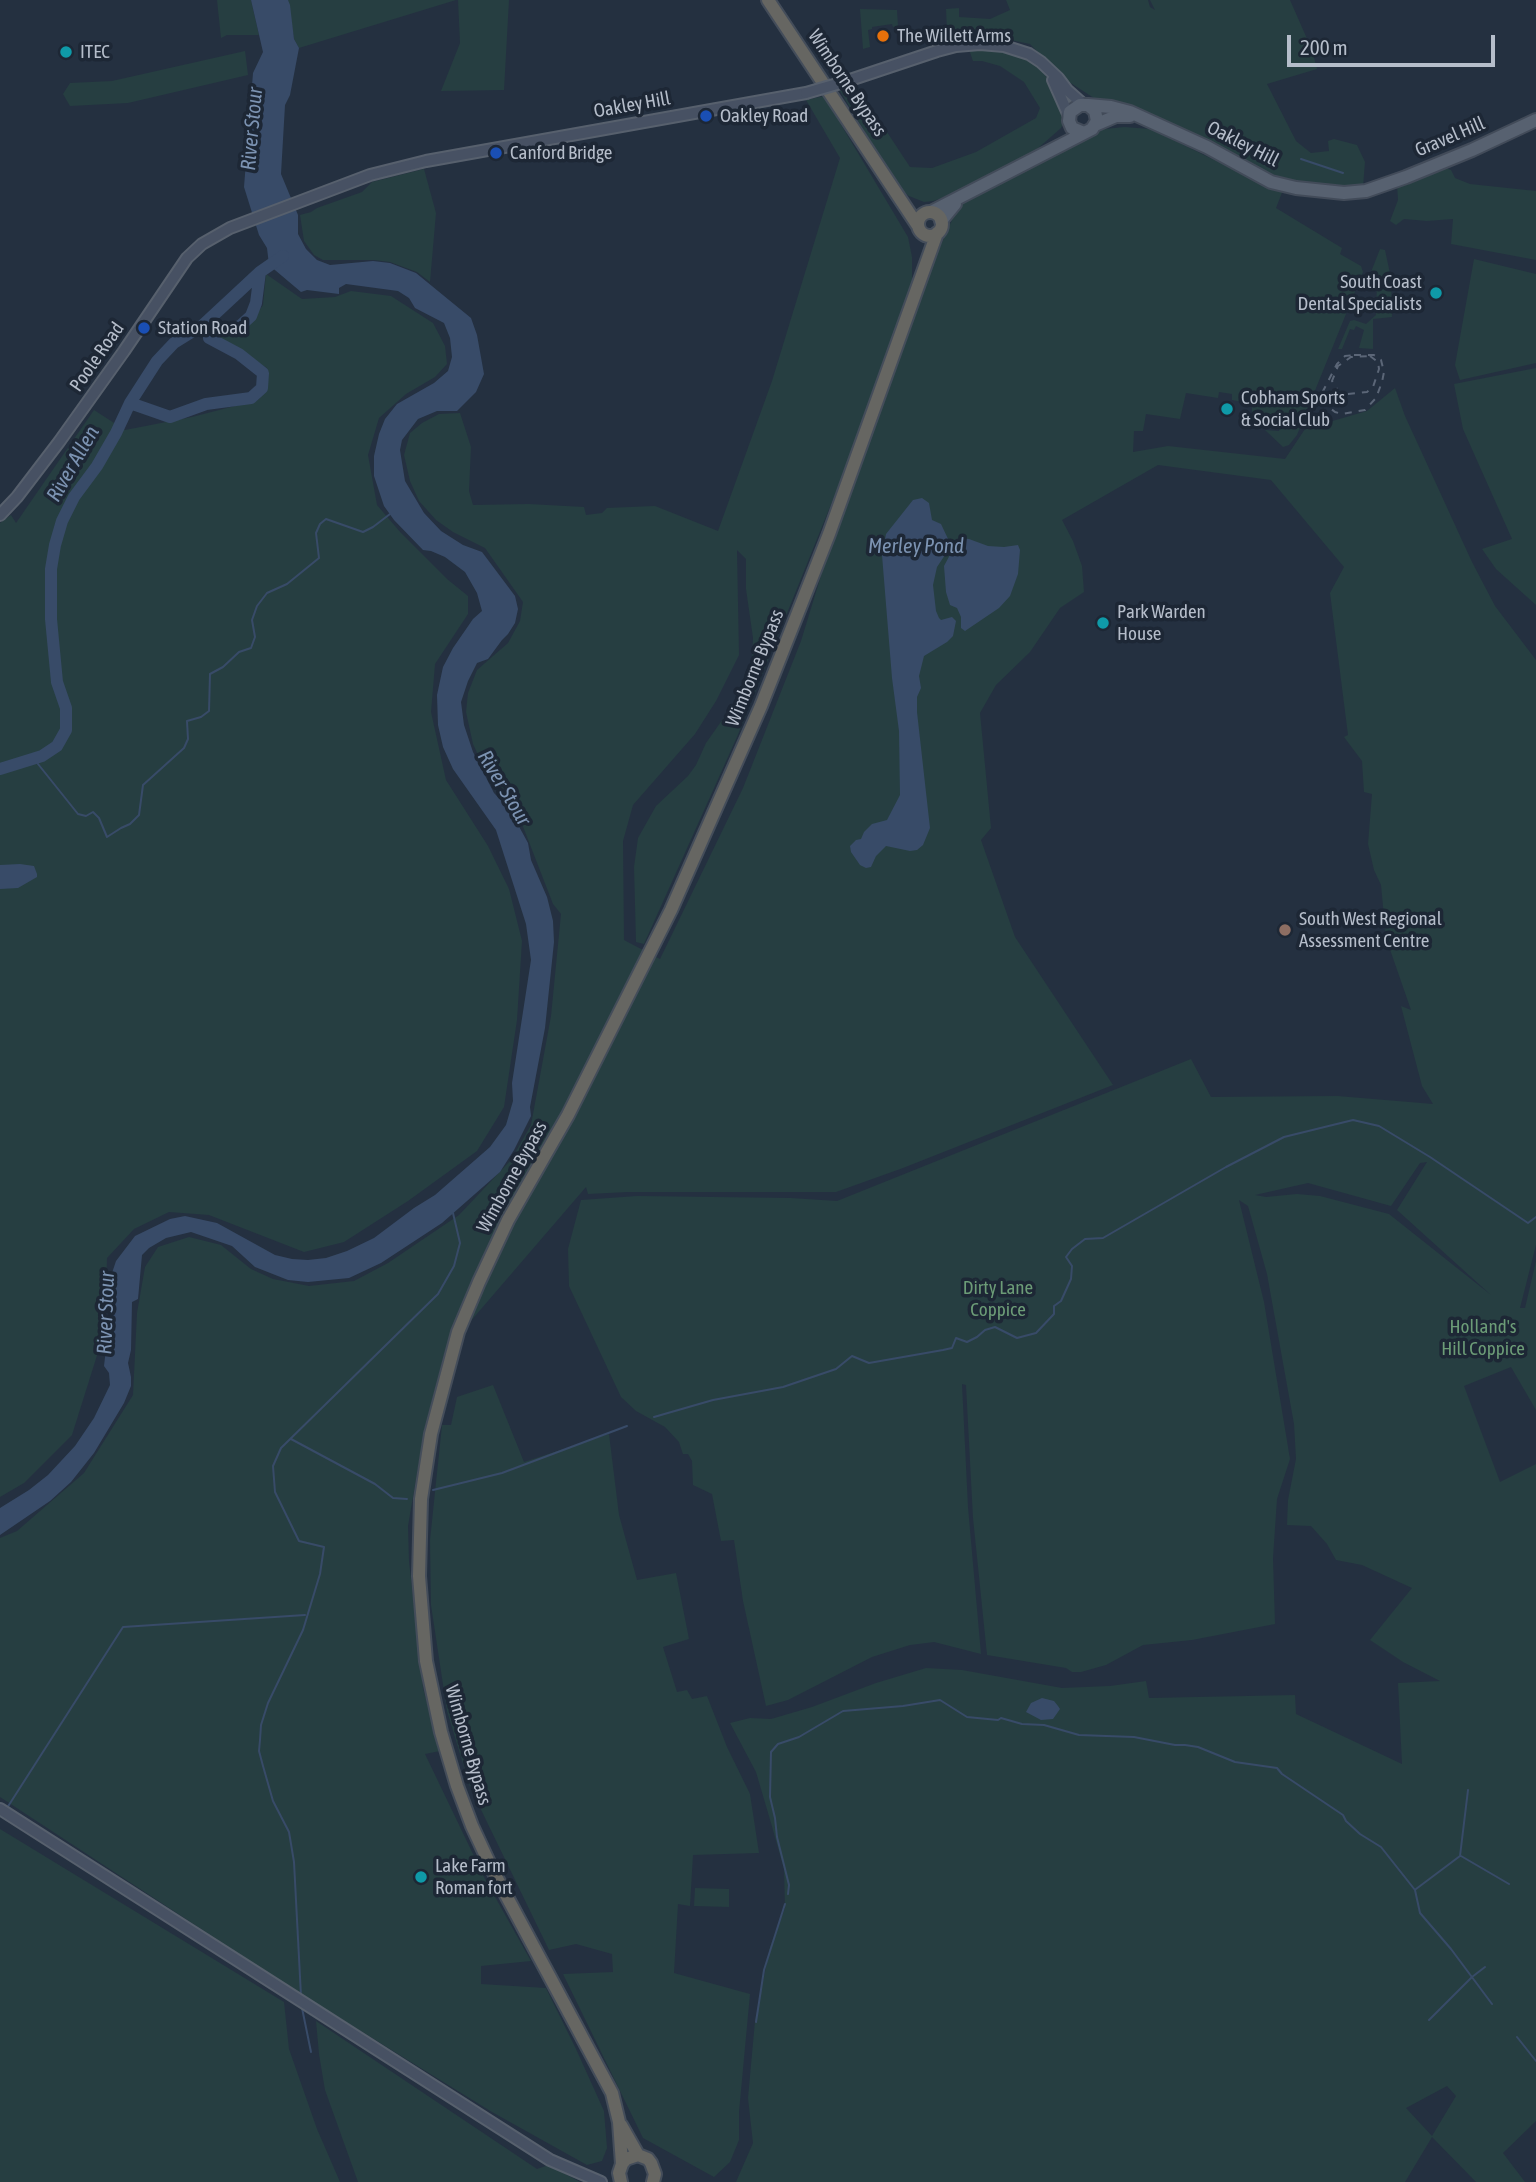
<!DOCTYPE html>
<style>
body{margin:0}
#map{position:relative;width:1536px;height:2182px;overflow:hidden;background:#243040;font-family:"Asap Condensed",sans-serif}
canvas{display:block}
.scale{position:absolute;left:1287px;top:35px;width:208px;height:32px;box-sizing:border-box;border:4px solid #b5bdca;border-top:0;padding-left:9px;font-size:21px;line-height:24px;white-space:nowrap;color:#b5bdca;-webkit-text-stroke:5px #1d2735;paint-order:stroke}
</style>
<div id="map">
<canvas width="1536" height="2182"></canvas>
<div class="scale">200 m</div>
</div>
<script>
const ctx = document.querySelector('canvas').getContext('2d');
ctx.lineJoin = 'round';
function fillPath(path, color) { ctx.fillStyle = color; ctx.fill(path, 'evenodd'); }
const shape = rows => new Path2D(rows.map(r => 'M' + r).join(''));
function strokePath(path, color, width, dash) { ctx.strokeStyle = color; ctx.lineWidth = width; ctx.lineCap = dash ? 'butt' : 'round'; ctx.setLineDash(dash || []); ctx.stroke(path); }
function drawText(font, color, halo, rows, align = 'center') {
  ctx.font = font + ' "Asap Condensed",sans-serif'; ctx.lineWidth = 7; ctx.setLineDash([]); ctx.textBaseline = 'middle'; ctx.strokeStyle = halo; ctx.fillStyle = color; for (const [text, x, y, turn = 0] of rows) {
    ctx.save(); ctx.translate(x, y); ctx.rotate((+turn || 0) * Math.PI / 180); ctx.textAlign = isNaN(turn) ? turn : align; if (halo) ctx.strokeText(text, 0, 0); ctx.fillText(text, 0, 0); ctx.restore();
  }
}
const green = shape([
 [217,0,251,0,259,35,227,35,221,38],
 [288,0,456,0,299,48,294,39],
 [458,0,509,0,504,90,441,91,460,43],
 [1006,0,1148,0,1150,7,1155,10,1150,0,1290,0,1312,50,1317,69,1267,84,1296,141,1311,153,1329,151,1328,141,1334,139,1357,145,1365,162,1363,187,1317,186,1270,175,1097,100,1063,78,1030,44,981,34,961,36,958,28,951,32,947,31,946,9,959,8,959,17,990,19,1010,10],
 [860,9,897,10,898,26,893,27,892,24,872,27,872,29,868,30,870,47,863,49],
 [986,48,1008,50,1026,58,1040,68,1053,86,1065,119,1061,128,1036,150,948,196,933,201,924,202,909,196,900,189,894,180,840,91,856,85,910,167,932,168,976,152,1036,118,1040,108,1024,82,1000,66,982,61,973,61,969,49],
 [245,51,248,75,128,103,70,106,63,94,70,83,112,81],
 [824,96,908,237,912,257,912,284,855,445,737,737,644,944,636,942,634,867,638,838,656,806,688,776,696,765,706,743,737,699,746,681,752,658,753,638,746,589,746,559,737,550,739,655,716,701,695,734,633,805,623,841,624,940,660,959,743,788,801,641,823,569,935,258,956,211,964,203,1096,130,1124,127,1151,129,1257,181,1283,190,1276,208,1342,248,1340,254,1361,266,1363,272,1297,435,1289,445,1283,447,1265,430,1279,431,1281,417,1252,414,1252,404,1232,400,1232,394,1219,392,1218,398,1186,393,1180,419,1146,414,1143,431,1134,431,1133,452,1168,446,1285,459,1305,429,1367,411,1395,388,1405,416,1472,562,1495,606,1536,660,1536,1245,1520,1308,1525,1308,1536,1261,1536,1410,1511,1367,1464,1386,1500,1482,1536,1464,1536,2121,1503,2153,1525,2182,1476,2182,1432,2137,1405,2182,736,2182,753,2143,748,2098,755,2021,770,1947,785,1908,784,1869,771,1823,756,1772,730,1723,750,1718,771,1719,812,1707,876,1683,926,1668,962,1670,1062,1688,1110,1686,1146,1681,1149,1698,1295,1695,1296,1714,1402,1764,1398,1683,1440,1681,1403,1662,1370,1640,1412,1588,1362,1565,1336,1560,1327,1544,1311,1526,1287,1525,1288,1500,1296,1459,1294,1424,1267,1274,1248,1206,1239,1200,1264,1302,1290,1459,1277,1499,1273,1558,1275,1624,1192,1640,1143,1645,1106,1665,1081,1672,1072,1672,1066,1668,987,1655,973,1518,966,1385,962,1384,968,1507,981,1654,934,1642,910,1645,872,1657,788,1700,766,1706,743,1601,734,1540,721,1541,712,1494,693,1485,692,1461,688,1454,683,1454,679,1442,665,1427,636,1411,621,1397,569,1286,568,1249,581,1200,637,1196,791,1198,837,1201,1191,1059,1211,1097,1337,1096,1433,1104,1422,1086,1401,1006,1411,1010,1386,938,1381,885,1374,870,1368,844,1372,794,1364,792,1362,761,1344,737,1348,735,1330,593,1344,567,1271,480,1158,465,1062,520,1073,541,1082,566,1084,592,1060,608,1030,652,996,685,980,713,991,828,981,840,1015,937,1113,1085,903,1168,836,1192,628,1192,588,1194,586,1187,445,1351,425,1427,408,1526,409,1561,423,1688,440,1751,425,1754,485,1879,531,1961,481,1966,481,1984,546,1988,576,2049,604,2111,607,2148,602,2161,587,2165,492,2112,291,1988,0,1797,0,1538,17,1531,84,1473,133,1395,137,1313,145,1267,158,1247,189,1237,221,1245,251,1269,273,1279,309,1286,354,1281,388,1263,459,1215,511,1160,531,1125,551,1016,561,914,553,904,517,811,497,790,485,770,473,744,466,712,468,693,477,670,508,643,520,621,523,602,485,548,453,532,436,520,419,501,410,481,404,455,410,433,422,423,439,414,460,413,471,447,469,491,473,505,529,504,584,507,586,515,602,513,607,508,655,506,718,531,772,381,840,158,806,100],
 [1427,1162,1397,1210,1491,1295,1389,1214,1320,1196,1297,1194,1266,1197,1255,1195,1308,1183,1391,1206,1420,1163],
 [1447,2086,1456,2096,1432,2136,1406,2108],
 [1446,168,1451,170,1455,178,1470,184,1536,191,1536,260,1451,244,1453,219,1427,221,1404,219,1396,225,1390,221,1398,200,1397,184,1403,179],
 [424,169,436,213,430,282,417,272,390,262,374,260,323,260,314,255,304,241,300,215,311,212,317,208,362,192,372,182],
 [1380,249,1385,250,1391,278,1392,317,1373,319,1373,349,1359,348,1364,330,1356,326,1354,330,1350,329,1342,349,1338,349,1350,321,1354,320,1366,324,1376,315,1377,282,1371,272],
 [1474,259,1536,274,1536,363,1460,380,1455,365],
 [266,274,302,299,335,297,351,291,391,296,433,323,445,346,447,364,435,377,406,394,379,418,368,455,377,505,401,533,447,579,468,596,468,614,435,664,431,712,446,780,488,846,509,889,522,941,517,1020,504,1107,477,1151,408,1201,344,1242,304,1252,209,1215,169,1212,134,1229,107,1258,105,1330,72,1435,24,1483,0,1497,0,523,11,515,16,523,94,410,125,430,192,417,258,400,267,388,267,368,220,340,219,336,249,325,263,305],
 [1536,368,1536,605,1496,569,1482,549,1512,539,1463,429,1454,384],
 [493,1385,524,1462,609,1434,619,1515,637,1580,676,1573,689,1639,663,1647,677,1692,687,1690,692,1699,707,1696,727,1747,750,1794,759,1853,693,1855,690,1906,678,1904,674,1973,750,1994,739,2112,739,2140,730,2162,714,2177,643,2138,563,1974,613,1972,612,1954,576,1944,549,1950,470,1787,447,1711,431,1605,430,1540,442,1425,451,1425,457,1397],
 [0,1829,284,2002,289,2049,317,2129,340,2182,0,2182],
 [695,1888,729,1889,729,1907,694,1906],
 [316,2021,537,2169,549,2165,580,2182,358,2182,325,2090,319,2054]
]);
const water = shape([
 [251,0,288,0,290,5,294,39,299,48,290,95,285,105,281,174,298,215,298,234,306,249,317,260,330,265,373,261,390,263,416,273,471,318,477,335,484,374,476,392,457,411,437,411,418,419,402,440,400,450,405,481,424,513,441,531,463,545,482,552,515,596,518,609,515,623,508,634,502,640,488,659,477,663,468,681,461,702,464,725,473,752,494,793,510,810,528,843,531,860,547,897,553,921,554,942,545,1028,530,1107,531,1116,514,1150,500,1172,442,1223,381,1263,349,1278,308,1282,288,1280,255,1267,232,1246,191,1232,166,1238,149,1248,142,1255,138,1299,132,1302,131,1350,128,1363,131,1377,131,1386,124,1403,94,1453,71,1482,50,1501,0,1535,0,1508,29,1490,48,1475,75,1446,94,1418,110,1385,109,1373,104,1366,113,1289,112,1273,116,1261,135,1236,170,1219,185,1216,217,1223,275,1255,292,1259,308,1260,326,1258,347,1251,374,1238,414,1208,435,1195,490,1147,506,1125,513,1101,512,1083,531,960,526,924,496,830,453,769,443,747,438,725,437,695,443,667,453,648,473,619,482,611,477,593,465,572,445,557,431,551,423,550,394,520,384,506,374,476,374,456,379,434,385,419,397,404,434,383,448,371,452,357,450,338,444,323,415,308,409,298,398,291,346,284,339,288,339,294,307,290,301,292,269,265,267,248,259,235,244,187,253,73,263,52],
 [922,498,929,503,932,520,941,524,949,541,945,555,937,567,933,585,936,611,939,618,941,620,952,617,956,621,953,636,947,642,924,656,919,676,921,688,917,697,917,712,930,828,923,845,917,850,910,851,886,846,876,856,871,867,866,868,860,865,851,852,850,846,856,840,861,839,864,832,872,824,887,820,900,795,899,731,892,678,882,555,886,534,913,500],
 [959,538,969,539,988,546,1004,547,1018,545,1020,550,1018,574,1010,596,999,608,965,631,961,628,961,617,957,608,950,605,946,592,944,566],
 [20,864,34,866,37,874,37,877,18,888,0,889,0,865],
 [1042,1698,1054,1701,1058,1706,1060,1709,1053,1719,1041,1720,1026,1712,1031,1703]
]);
const stream = shape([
 [1301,159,1343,173],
 [34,759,78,814,86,816,93,812,99,818,107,837,121,828,130,824,139,815,143,785,184,748,188,739,187,721,201,717,209,711,210,674,223,667,239,652,251,648,255,637,252,620,257,606,267,593,287,584,319,558,316,533,320,524,326,519,363,532,373,527,390,514],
 [654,1417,713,1400,783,1387,836,1369,852,1356,869,1363,943,1350,952,1348,956,1338,967,1342,977,1337,985,1330,995,1327,1017,1338,1036,1333,1054,1314,1054,1306,1061,1301,1071,1279,1072,1266,1066,1257,1072,1249,1085,1239,1103,1238,1226,1167,1284,1137,1353,1120,1379,1126,1430,1157,1528,1223,1536,1217],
 [291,1439,375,1484,393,1498,407,1499],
 [433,1490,502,1473,627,1426],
 [7,1808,123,1627,305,1615],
 [1461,1856,1509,1884],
 [1416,1889,1460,1856,1468,1790],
 [788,1894,789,1885,777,1837,775,1818,770,1797,771,1752,778,1744,799,1737,843,1711,903,1706,940,1700,967,1717,998,1720,1001,1718,1022,1724,1044,1725,1079,1735,1134,1737,1175,1745,1185,1745,1198,1747,1235,1762,1277,1768,1282,1774,1343,1815,1346,1821,1360,1834,1381,1847,1415,1890,1420,1913,1451,1949,1492,2004],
 [301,1996,294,1862,289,1832,273,1801,263,1766,259,1751,260,1740,261,1725,268,1703,303,1630,320,1574,324,1547,299,1541,275,1492,273,1466,281,1448,438,1294,454,1266,460,1243,453,1213],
 [302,2008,311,2052],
 [1429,2020,1472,1977,1485,1967],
 [756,2022,764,1970,785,1904],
 [1517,2037,1536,2061]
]);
const river = shape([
 [130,403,170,417,206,404,251,398,262,388,263,373,239,354,209,338,210,333,240,326,251,316,256,303,260,272],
 [0,769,42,756,57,746,66,730,66,708,57,682,51,619,51,569,55,545,62,521,74,497,97,466,116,433,130,403,157,361,174,343,203,325,260,272,283,256]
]);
const secondary = shape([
 [1053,80,1069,116],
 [844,82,937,51,956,46,980,44,1004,46,1029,54,1041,62,1058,78,1067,90,1084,105],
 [0,515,17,497,59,442,124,351,187,258,202,244,230,228,370,175,426,161,806,93],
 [0,1809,550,2160,601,2182]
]);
const primary = shape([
 [1088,105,1111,107,1130,112,1207,147,1271,182,1296,188,1344,193,1366,191,1406,177,1472,150,1536,120],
 [1095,125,1116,116,1130,116],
 [931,212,1092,129,1097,121,1095,111,1088,105,1080,105,1070,112,1069,121,1072,128,1084,133],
 [941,221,955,204]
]);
const trunk = shape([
 [768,0,918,226],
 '918 224a12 12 0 1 1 24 0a12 12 0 1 1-24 0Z',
 [621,2125,638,2155],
 [622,2164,619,2122,612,2093,492,1869,472,1826,457,1786,441,1732,426,1661,419,1576,421,1499,431,1434,458,1332,479,1282,508,1220,568,1115,671,910,761,706,829,534,937,233],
 [621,2182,619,2173,622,2164,626,2159,638,2155,648,2159,651,2163,655,2174,653,2182]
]);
const rail = shape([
 [1354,355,1374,355,1381,360,1384,372,1382,382,1376,398,1365,410,1342,414,1335,412,1325,404,1322,393,1337,364,1345,356,1354,355],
 [1370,356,1378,362,1379,369,1373,387,1367,392,1347,394,1339,392,1332,381,1338,366,1351,357,1370,356]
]);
const secondaryBridge = shape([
 [806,93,844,82]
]);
const markers = [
 [883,36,7,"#e8710a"],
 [66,52,7,"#0f9aa8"],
 [706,116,7,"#1a4fb4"],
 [496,153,7,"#1a4fb4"],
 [1436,293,7,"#0f9aa8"],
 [144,328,7,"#1a4fb4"],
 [1227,409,7,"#0f9aa8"],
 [1103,623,7,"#0f9aa8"],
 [1285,930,7,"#8d6e63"],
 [421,1877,7,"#0f9aa8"]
];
const poiNames = [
 ["The Willett Arms",897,36],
 ["ITEC",80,52],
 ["Oakley Road",720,116],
 ["Canford Bridge",510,153],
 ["South Coast",1422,282,"right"],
 ["Dental Specialists",1422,304,"right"],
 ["Station Road",158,328],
 ["Cobham Sports",1241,398],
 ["& Social Club",1241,420],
 ["Park Warden",1117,612],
 ["House",1117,634],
 ["South West Regional",1299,919],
 ["Assessment Centre",1299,941],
 ["Lake Farm",435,1866],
 ["Roman fort",435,1888]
];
const streetNames = [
 ["Wimborne Bypass",847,83,56],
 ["Oakley Hill",632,105,-10],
 ["Gravel Hill",1450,137,-23],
 ["Oakley Hill",1243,144,27],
 ["Poole Road",97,357,-55],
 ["Wimborne Bypass",755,668,-68],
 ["Wimborne Bypass",512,1177,-61],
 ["Wimborne Bypass",468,1745,74]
];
const parkNames = [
 ["Dirty Lane",998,1288],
 ["Coppice",998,1310],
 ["Holland's",1483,1327],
 ["Hill Coppice",1483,1349]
];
const waterNames = [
 ["River Stour",252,129,-85],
 ["River Allen",73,464,-60],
 ["Merley Pond",916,546],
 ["River Stour",504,788,59],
 ["River Stour",106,1313,-88]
];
fillPath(green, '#263e41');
fillPath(water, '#384b68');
strokePath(stream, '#384b68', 2);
strokePath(river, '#384b68', 12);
strokePath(secondary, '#57606d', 14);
strokePath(primary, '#424b59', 16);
strokePath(trunk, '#444d5a', 16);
strokePath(secondary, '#475163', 10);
strokePath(primary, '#576170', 12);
strokePath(trunk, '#666662', 12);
strokePath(rail, '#5b6677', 2, [7, 7]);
strokePath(secondaryBridge, '#57606d', 14, []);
strokePath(secondaryBridge, '#475163', 10);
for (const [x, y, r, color] of markers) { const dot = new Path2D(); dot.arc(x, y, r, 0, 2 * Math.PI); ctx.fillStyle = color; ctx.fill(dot); strokePath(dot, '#1d2735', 2.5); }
drawText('19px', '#b5bdca', '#1d2735', poiNames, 'left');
drawText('19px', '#b5bdca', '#1d2735', streetNames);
drawText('19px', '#6c9c77', '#1d2735', parkNames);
drawText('italic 21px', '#7c93b2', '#1d2735', waterNames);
</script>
